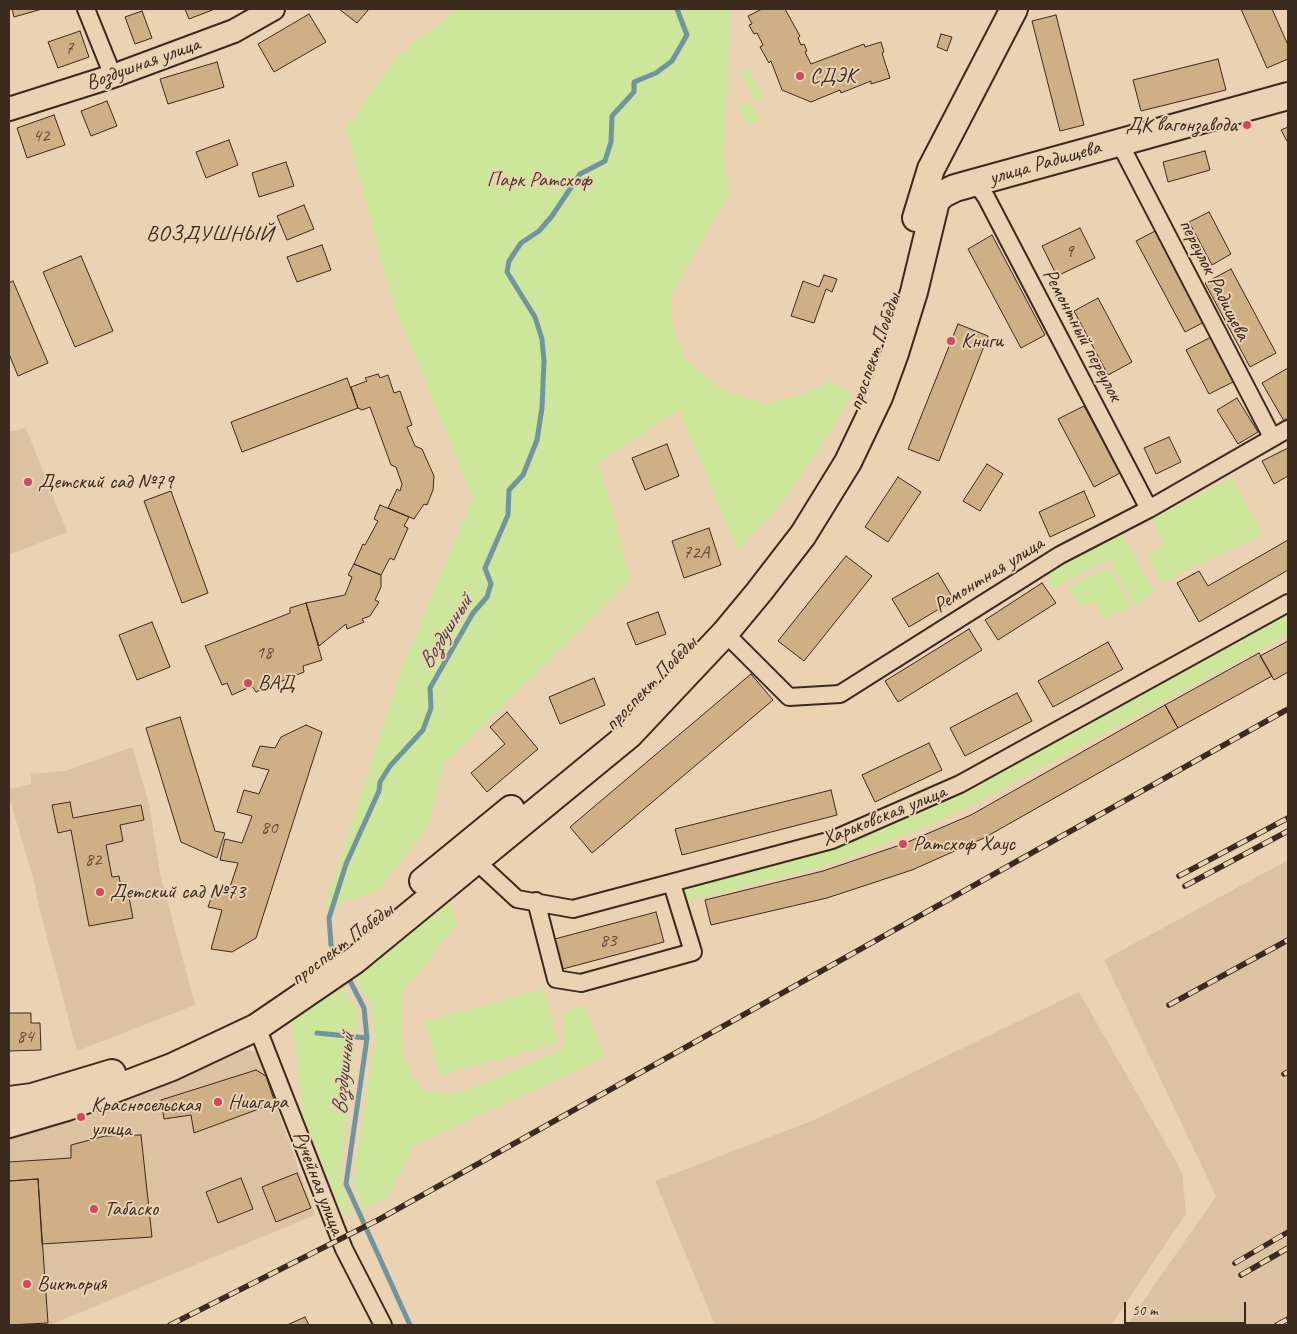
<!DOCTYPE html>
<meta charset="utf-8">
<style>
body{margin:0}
#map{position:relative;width:1297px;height:1334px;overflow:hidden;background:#ebd2b3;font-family:Caveat,sans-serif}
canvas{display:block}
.frame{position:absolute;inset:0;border:10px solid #3b2a1e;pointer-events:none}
.scale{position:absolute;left:1124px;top:1302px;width:122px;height:22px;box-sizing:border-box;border:2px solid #3b2a1e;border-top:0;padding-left:6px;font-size:15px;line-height:18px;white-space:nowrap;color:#3b2a1e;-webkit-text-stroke:4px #ebd2b3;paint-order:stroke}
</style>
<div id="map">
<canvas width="1297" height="1334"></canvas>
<div class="frame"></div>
<div class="scale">50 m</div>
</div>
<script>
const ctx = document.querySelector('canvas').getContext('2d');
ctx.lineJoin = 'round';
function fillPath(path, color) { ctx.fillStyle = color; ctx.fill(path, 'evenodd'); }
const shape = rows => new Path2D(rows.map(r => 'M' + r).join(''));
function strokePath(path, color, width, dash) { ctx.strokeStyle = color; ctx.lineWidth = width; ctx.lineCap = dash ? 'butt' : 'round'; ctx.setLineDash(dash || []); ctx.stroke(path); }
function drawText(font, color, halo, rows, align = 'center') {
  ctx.font = font + ' Caveat,sans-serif'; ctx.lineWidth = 4; ctx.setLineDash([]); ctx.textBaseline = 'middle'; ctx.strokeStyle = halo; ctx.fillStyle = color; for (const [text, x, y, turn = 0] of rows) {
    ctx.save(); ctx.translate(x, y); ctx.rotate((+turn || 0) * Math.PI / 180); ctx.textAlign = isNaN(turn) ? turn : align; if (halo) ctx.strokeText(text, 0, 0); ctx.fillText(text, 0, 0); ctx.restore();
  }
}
const built = shape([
 [26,428,67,532,9,555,9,432],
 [132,747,149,803,160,873,195,1005,77,1051,38,903,34,881,9,797,9,789,31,784,31,774,65,771],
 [1288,860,1288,1325,1127,1325,1216,1196,1104,960],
 [1079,992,1182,1172,1186,1214,1111,1325,715,1325,655,1181,814,1120],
 [241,1049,257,1052,315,1215,50,1325,9,1325,9,1132,70,1120]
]);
const green = shape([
 [457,9,733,9,730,17,724,159,729,194,671,294,673,329,685,360,721,389,765,403,797,396,830,381,851,394,836,423,784,500,738,550,679,410,599,462,631,580,443,764,429,824,378,891,324,908,405,661,473,497,393,303,346,128,396,57],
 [748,68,763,98,756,102,740,72],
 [751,102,760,120,748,126,739,108],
 [1232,477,1262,534,1161,583,1148,555,1164,545,1152,519],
 [1122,535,1154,592,1135,607,1109,559,1053,589,1048,580,1051,570,1091,546],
 [1109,567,1130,606,1106,620,1097,604,1082,606,1067,588],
 [1288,611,1288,634,978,802,936,822,839,862,686,902,683,888,834,846],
 [450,898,456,925,402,993,401,1024,404,1060,421,1090,454,1094,492,1080,564,1048,563,1013,584,1005,605,1057,413,1146,390,1195,364,1210,353,1183,375,1039,371,1004,352,973],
 [338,980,357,1010,356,1046,340,1180,352,1213,343,1216,304,1116,291,1016],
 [544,989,558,1043,440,1075,425,1021]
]);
const stream = shape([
 [339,961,331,945,329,918,346,864,379,791,380,782,390,766,423,730,431,708,430,688,473,613,487,597,491,584,485,568,508,515,509,490,523,475,537,440,542,408,544,361,542,339,535,317,507,272,509,261,521,243,539,231,552,216,580,174,605,161,611,142,612,116,634,92,634,82,656,73,672,61,687,35,677,9],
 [347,975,364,1008,367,1038,346,1184,410,1325],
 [317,1033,367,1038]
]);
const building = shape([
 [12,9,42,9,14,17,12,9],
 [185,9,215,9,189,19,185,9],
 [339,9,369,9,357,23,339,9],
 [762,9,785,9,800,36,798,38,801,45,804,44,807,51,805,52,811,64,864,44,865,47,881,42,884,52,882,53,890,78,871,84,871,81,841,93,840,90,811,102,782,90,771,61,769,63,760,47,763,45,757,33,754,34,749,25,752,24,748,16,762,9],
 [1241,9,1272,9,1288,45,1288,59,1267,68,1241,9],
 [142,11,152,38,135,44,125,17,142,11],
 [309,14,326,42,274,72,258,44,309,14],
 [1056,15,1084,125,1060,131,1032,21,1056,15],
 [80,31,89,57,58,68,48,42,80,31],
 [941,34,952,37,947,51,937,47,941,34],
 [1218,59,1226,90,1141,111,1133,80,1218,59],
 [217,62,224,87,168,104,160,79,217,62],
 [107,101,117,126,91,136,81,111,107,101],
 [54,115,65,145,27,158,17,128,54,115],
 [1288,127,1288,143,1281,130,1288,127],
 [229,140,238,165,206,178,196,152,229,140],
 [1205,151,1210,170,1168,182,1163,162,1205,151],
 [286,162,294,186,259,197,252,173,286,162],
 [304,205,314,229,287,240,277,216,304,205],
 [1209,212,1231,254,1212,265,1189,222,1209,212],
 [1080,228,1095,258,1057,276,1042,246,1080,228],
 [1157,230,1206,321,1185,332,1136,241,1157,230],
 [992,235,1045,335,1021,348,968,249,992,235],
 [322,245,331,270,297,282,287,257,322,245],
 [81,256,113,331,75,347,43,272,81,256],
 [1231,269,1276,353,1250,367,1205,283,1231,269],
 [824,275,837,279,832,292,826,289,814,323,791,316,803,281,819,287,824,275],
 [13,281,48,363,18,376,9,354,9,283,13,281],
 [1098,298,1132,362,1108,375,1074,311,1098,298],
 [958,324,988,336,939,461,908,449,958,324],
 [1211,337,1235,381,1209,394,1186,350,1211,337],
 [1288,368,1288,418,1284,421,1262,383,1288,368],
 [378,374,380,378,388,375,394,393,400,391,412,425,407,427,415,446,422,449,434,476,433,490,427,505,424,504,414,519,388,508,397,489,400,491,402,484,396,467,391,465,370,407,362,410,358,408,351,387,367,381,365,378,378,374],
 [347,378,358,408,242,452,231,422,347,378],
 [1237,398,1258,432,1238,444,1217,410,1237,398],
 [1084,406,1120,473,1094,487,1058,419,1084,406],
 [1169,437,1181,462,1156,474,1144,448,1169,437],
 [667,444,679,476,645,490,632,458,667,444],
 [1288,448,1288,476,1274,484,1262,461,1288,448],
 [987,464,1003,474,980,511,963,501,987,464],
 [898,477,921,492,888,542,865,527,898,477],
 [171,491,208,593,182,603,144,501,171,491],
 [1084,491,1095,516,1050,537,1039,512,1084,491],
 [380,505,409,517,404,526,408,528,394,560,390,558,381,575,354,564,363,544,365,545,378,521,374,519,380,505],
 [709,528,721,565,684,578,672,541,709,528],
 [1288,540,1288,570,1199,622,1177,583,1199,571,1208,586,1288,540],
 [846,556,872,576,804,661,778,641,846,556],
 [354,564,381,575,381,587,375,600,379,602,370,616,362,619,364,622,347,629,346,624,319,646,306,603,345,595,352,577,348,575,354,564],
 [938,573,954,600,909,627,892,599,938,573],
 [1042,583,1056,603,998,640,985,620,1042,583],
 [306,603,322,660,303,666,304,672,256,692,252,686,232,695,227,683,222,685,205,646,290,613,290,608,306,603],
 [658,612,666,634,636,645,627,623,658,612],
 [152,622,170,667,137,680,119,635,152,622],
 [969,629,982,650,898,702,885,681,969,629],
 [1288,641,1288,672,1274,680,1260,656,1288,641],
 [1108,642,1123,669,1053,707,1038,681,1108,642],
 [1259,653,1272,676,1178,728,1165,705,1259,653],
 [751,674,773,700,592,853,570,827,751,674],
 [594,678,605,705,560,724,549,697,594,678],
 [1017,693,1032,721,965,756,950,728,1017,693],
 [1165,705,1178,728,984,838,912,870,827,898,711,925,705,900,823,871,903,844,971,815,1165,705],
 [507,712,538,749,487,792,471,773,505,744,490,727,507,712],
 [180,717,215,831,225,833,217,858,181,842,146,728,180,717],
 [306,725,322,732,256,938,232,952,211,949,222,910,208,907,215,887,229,890,238,863,220,860,225,839,242,843,252,816,237,812,244,790,259,794,269,770,252,766,260,746,275,748,281,737,306,725],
 [929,743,942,770,875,802,862,775,929,743],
 [831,790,837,815,682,855,675,829,831,790],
 [70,802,73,818,141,805,144,820,120,825,123,841,106,845,112,877,119,876,122,893,128,892,133,918,89,926,71,830,58,833,52,805,70,802],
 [656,912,664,942,559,970,551,940,656,912],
 [9,1013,31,1013,31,1023,40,1023,41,1050,9,1051,9,1013],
 [256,1070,266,1076,275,1103,194,1133,191,1115,164,1119,161,1100,256,1070],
 [141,1135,152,1237,42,1244,38,1179,9,1181,9,1162,71,1158,71,1145,105,1136,141,1135],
 [297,1173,311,1208,276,1222,262,1187,297,1173],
 [241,1178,253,1209,218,1223,206,1192,241,1178],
 [38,1179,48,1323,9,1325,9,1181,38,1179],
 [305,1317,309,1325,287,1325,305,1317]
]);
const street = shape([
 [86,9,113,76],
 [1119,142,1272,437],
 [975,182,986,197,1149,509],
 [725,633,789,697,840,694,1060,555,1149,509,1288,429],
 [476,861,517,899,573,909,832,840,960,784,1288,603],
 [536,901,556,979,581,983,693,952,672,884],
 [257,1027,344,1249,383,1325]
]);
const secondary = shape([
 [9,109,113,76,234,31,273,9]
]);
const primary = shape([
 [916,218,931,169,1014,9],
 [423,881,511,809],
 [9,1100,32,1097,112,1073],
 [9,1124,67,1107,172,1067,257,1027,355,960,629,735,725,633,759,592,803,535,848,462,879,397,895,353,914,292,936,201,943,194,955,188,1288,96]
]);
const rail = shape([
 [1179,876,1288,818],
 [1185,886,1288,831],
 [1169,1005,1288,940],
 [1284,1074,1288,1072],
 [1235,1263,1288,1232],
 [1241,1275,1288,1248],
 [170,1325,378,1220,1288,709],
 [1277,1325,1288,1319]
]);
const markers = [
 [800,76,5,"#d1495b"],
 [1247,125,5,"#d1495b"],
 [951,341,5,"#d1495b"],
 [28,482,5,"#d1495b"],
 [248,683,5,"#d1495b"],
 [903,844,5,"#d1495b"],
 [100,892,5,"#d1495b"],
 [218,1102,5,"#d1495b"],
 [81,1117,5,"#d1495b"],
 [94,1209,5,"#d1495b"],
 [27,1284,5,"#d1495b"]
];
const numberNames = [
 ["7",69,49],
 ["42",41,136],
 ["9",1069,252],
 ["72А",696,553],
 ["18",264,653],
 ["80",269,828],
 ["82",93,860],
 ["83",608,941],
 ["84",25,1037]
];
const streetNames = [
 ["Воздушная улица",143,64,-20],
 ["улица Радищева",1045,163,-16],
 ["переулок Радищева",1214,280,63],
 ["Ремонтный переулок",1082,335,62],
 ["проспект Победы",875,352,-71],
 ["Ремонтная улица",989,575,-32],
 ["проспект Победы",651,684,-46],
 ["Харьковская улица",884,816,-22],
 ["проспект Победы",342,945,-37],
 ["Ручейная улица",318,1183,69]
];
const poiNames = [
 ["СДЭК",810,76],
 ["ДК вагонзавода",1237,125,"right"],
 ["Книги",961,341],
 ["Детский сад №79",38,482],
 ["ВАД",258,683],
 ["Ратсхоф Хаус",913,844],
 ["Детский сад №73",110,892],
 ["Ниагара",228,1102],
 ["Красносельская",91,1105],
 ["улица",91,1129],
 ["Табаско",104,1209],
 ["Виктория",37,1284]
];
const parkNames = [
 ["Парк Ратсхоф",539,180]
];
const neighbourhoodNames = [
 ["ВОЗДУШНЫЙ",210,234]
];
const waterNames = [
 ["Воздушный",446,632,-58],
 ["Воздушный",344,1074,-84]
];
fillPath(built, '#dcc2a1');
fillPath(green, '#cce69c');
strokePath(stream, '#70959f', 5);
fillPath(building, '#cfaf86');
strokePath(building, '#3b2a1e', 1);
strokePath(street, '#3b2a1e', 20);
strokePath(secondary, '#3b2a1e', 26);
strokePath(primary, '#3b2a1e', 30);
strokePath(street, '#ebd2b3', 16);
strokePath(secondary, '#ebd2b3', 22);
strokePath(primary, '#ebd2b3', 26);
strokePath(rail, '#3b2a1e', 5.5);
strokePath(rail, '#ebd2b3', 4, [11]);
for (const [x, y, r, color] of markers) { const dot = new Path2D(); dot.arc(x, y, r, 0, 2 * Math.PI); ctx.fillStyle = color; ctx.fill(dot); strokePath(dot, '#ebd2b3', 2); }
drawText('19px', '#604b38', null, numberNames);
drawText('21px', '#3b2a1e', '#ebd2b3', streetNames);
drawText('21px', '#3b2a1e', '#ebd2b3', poiNames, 'left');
drawText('21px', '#4a3d2b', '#ebd2b3', parkNames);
ctx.letterSpacing = '1px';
drawText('22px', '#3b2a1e', '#ebd2b3', neighbourhoodNames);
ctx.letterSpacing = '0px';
drawText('italic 22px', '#48453e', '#ebd2b3', waterNames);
</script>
